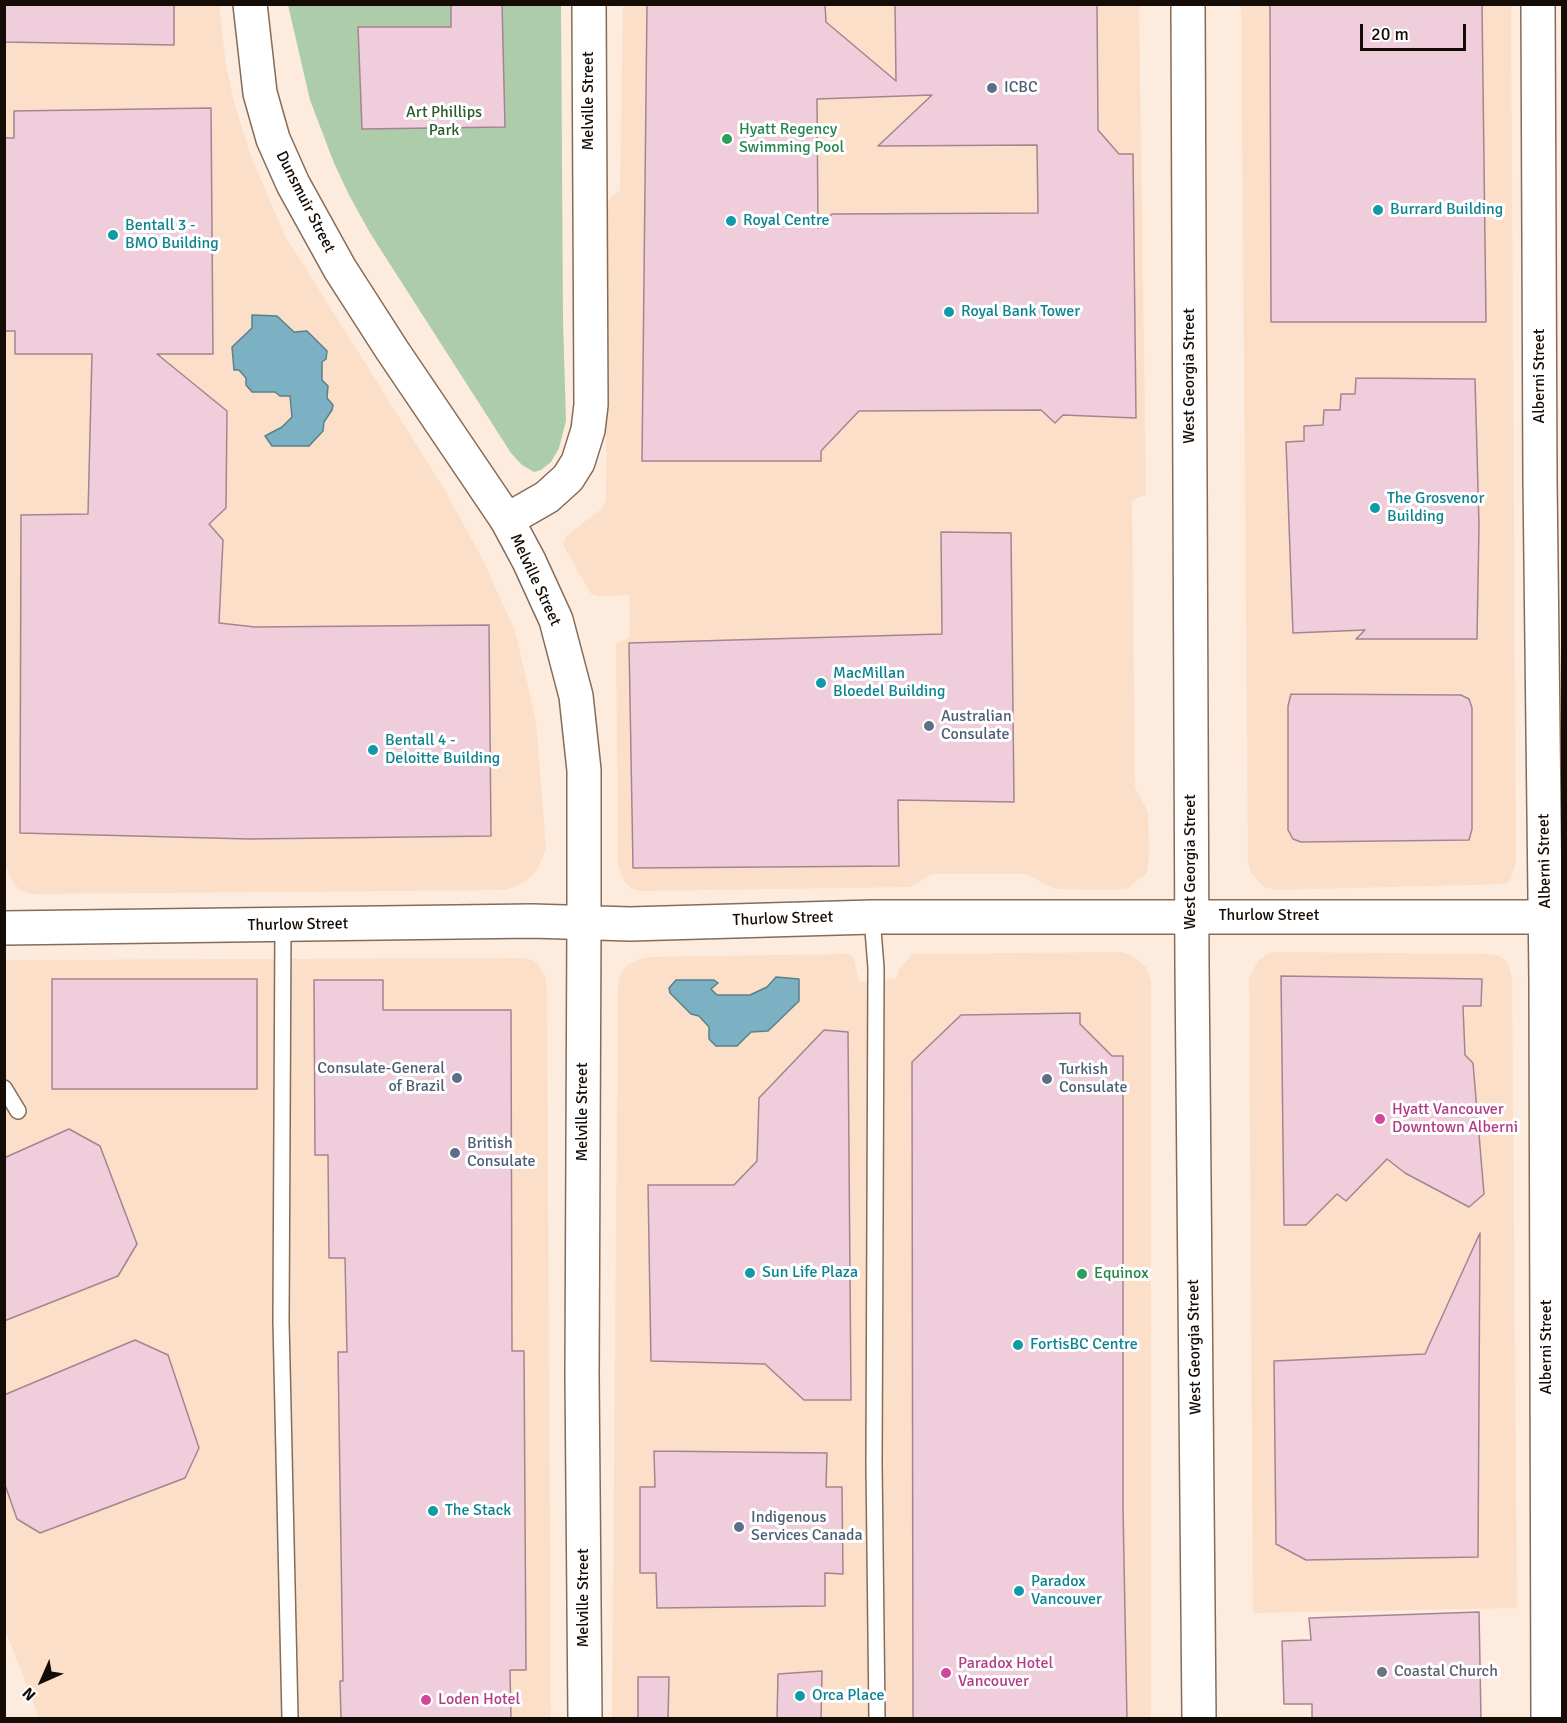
<!DOCTYPE html>
<style>
body{margin:0}
#map{position:relative;width:1567px;height:1723px;overflow:hidden;background:#fdebde;font-family:Signika,sans-serif}
canvas{display:block}
.frame{position:absolute;inset:0;border:6px solid #150c05;pointer-events:none}
.north{position:absolute;left:12px;top:1651px;width:60px;height:60px;-webkit-text-stroke:4px #fff;paint-order:stroke;rotate:225deg;font-size:16px;font-weight:700;line-height:24px;text-align:center;color:#150c05}
.north::after{content:'';display:block;margin:auto;width:21px;height:27px;background:#150c05;clip-path:polygon(50% 0,100% 100%,50% 72%,0 100%)}
.scale{position:absolute;left:1360px;top:24px;width:106px;height:27px;box-sizing:border-box;border:3px solid #150c05;border-top:0;padding-left:8px;font-size:18px;line-height:21px;white-space:nowrap;color:#150c05;-webkit-text-stroke:4px #fff;paint-order:stroke}
</style>
<div id="map">
<canvas width="1567" height="1723"></canvas>
<div class="frame"></div>
<div class="north">N</div>
<div class="scale">20 m</div>
</div>
<script>
const ctx = document.querySelector('canvas').getContext('2d');
ctx.lineJoin = 'round';
function fillPath(path, color) { ctx.fillStyle = color; ctx.fill(path, 'evenodd'); }
const shape = rows => new Path2D(rows.map(r => 'M' + r).join(''));
function strokePath(path, color, width, dash) { ctx.strokeStyle = color; ctx.lineWidth = width; ctx.lineCap = dash ? 'butt' : 'round'; ctx.setLineDash(dash || []); ctx.stroke(path); }
function drawText(font, color, halo, rows, align = 'center') {
  ctx.font = font + ' Signika,sans-serif'; ctx.lineWidth = 6; ctx.setLineDash([]); ctx.textBaseline = 'middle'; ctx.strokeStyle = halo; ctx.fillStyle = color; for (const [text, x, y, turn = 0] of rows) {
    ctx.save(); ctx.translate(x, y); ctx.rotate((+turn || 0) * Math.PI / 180); ctx.textAlign = isNaN(turn) ? turn : align; if (halo) ctx.strokeText(text, 0, 0); ctx.fillText(text, 0, 0); ctx.restore();
  }
}
const built = shape([
 [4,5,219,5,226,65,233,98,251,156,284,234,443,487,482,558,515,631,536,721,546,849,539,866,533,875,523,883,506,890,32,894,20,890,12,881,4,861],
 [623,5,1139,5,1146,495,1132,500,1135,787,1148,812,1149,854,1147,873,1128,888,1116,890,1055,889,1026,874,932,874,910,887,640,891,632,889,625,882,618,867,616,645,618,642,629,638,630,595,598,596,591,594,564,547,564,542,566,536,600,510,606,500,607,201,620,190],
 [1241,5,1511,5,1516,861,1511,879,1505,884,1276,890,1264,887,1251,873,1248,862],
 [1121,952,1131,955,1146,967,1151,982,1151,1718,612,1718,618,987,620,976,626,966,640,959,649,957,850,954,854,959,859,982,897,978,899,969,913,954],
 [1278,952,1490,954,1499,956,1508,963,1512,977,1517,1608,1253,1613,1249,977,1258,961,1267,954],
 [521,958,533,960,540,967,545,977,547,987,551,1718,39,1718,5,1629,5,960]
]);
const green = shape([
 [288,5,561,5,563,321,566,421,559,448,551,462,541,470,534,472,522,465,511,453,370,233,349,195,334,163,310,100]
]);
const water = shape([
 [252,315,277,316,294,332,307,331,327,351,326,359,322,362,322,380,328,386,327,398,333,405,332,410,324,422,323,431,309,446,272,446,265,436,282,427,292,417,290,396,280,396,275,392,252,392,246,385,246,378,239,370,234,370,232,347,252,328,252,315],
 [776,977,799,979,799,1001,768,1031,751,1032,737,1046,716,1046,709,1039,709,1027,699,1016,691,1014,670,993,669,988,676,980,714,980,718,983,711,989,717,995,750,995,767,987,776,977]
]);
const building = shape([
 [4,4,174,4,174,45,4,42,4,4],
 [451,4,502,4,505,127,362,129,358,27,451,27,451,4],
 [647,4,825,4,826,22,896,81,895,4,1097,4,1098,130,1119,154,1133,154,1136,418,1063,415,1055,423,1041,410,859,411,821,451,821,461,642,461,647,4],
 [932,95,878,146,1037,145,1038,213,832,214,818,228,817,99,932,95],
 [1270,4,1482,4,1486,322,1271,322,1270,4],
 [211,108,213,354,157,354,227,411,226,508,209,524,223,540,219,623,255,627,489,625,491,836,249,839,20,833,21,515,88,514,92,354,15,354,15,331,4,331,4,138,14,138,14,111,211,108],
 [1356,378,1475,379,1479,525,1477,639,1356,639,1365,630,1293,633,1286,442,1304,441,1304,426,1323,425,1324,410,1340,410,1341,394,1355,394,1356,378],
 [941,532,1011,533,1014,802,898,800,899,866,633,868,629,643,942,634,941,532],
 [1291,694,1461,695,1469,699,1472,708,1472,829,1469,840,1301,842,1293,839,1288,830,1288,706,1291,694],
 [1281,976,1482,979,1481,1006,1463,1006,1465,1055,1473,1063,1484,1194,1469,1207,1405,1173,1387,1159,1346,1201,1337,1194,1306,1225,1284,1225,1281,976],
 [52,979,257,979,257,1089,52,1089,52,979],
 [314,980,383,980,383,1010,511,1010,512,1351,524,1351,526,1670,510,1670,511,1719,341,1719,340,1681,343,1681,338,1352,347,1352,345,1258,329,1258,328,1155,315,1155,314,980],
 [1080,1013,1080,1024,1112,1056,1123,1056,1123,1508,1127,1719,913,1719,912,1062,961,1015,1080,1013],
 [824,1030,848,1032,851,1400,804,1400,765,1364,651,1361,648,1185,734,1185,757,1161,759,1098,824,1030],
 [69,1129,100,1146,137,1244,118,1276,4,1321,4,1158,69,1129],
 [1480,1233,1478,1557,1306,1560,1276,1544,1274,1361,1425,1354,1480,1233],
 [135,1340,168,1355,199,1448,185,1478,40,1533,17,1519,4,1482,4,1395,135,1340],
 [654,1451,827,1453,826,1487,842,1487,843,1574,825,1573,825,1606,657,1608,656,1573,640,1573,640,1487,655,1487,654,1451],
 [1479,1612,1481,1719,1312,1719,1312,1704,1284,1704,1282,1641,1311,1640,1309,1618,1479,1612],
 [822,1671,821,1719,777,1719,778,1674,822,1671],
 [638,1677,669,1677,668,1719,638,1719,638,1677]
]);
const service = shape([
 [872,917,876,968,874,1463,877,1718],
 [283,926,281,1321,290,1718],
 [4,1088,18,1111]
]);
const tertiary = shape([
 [1538,4,1540,479,1546,980,1548,1718],
 [507,520,547,497,568,478,578,462,588,430,591,405,589,4],
 [584,922,582,1375,585,1718]
]);
const secondary = shape([
 [250,4,260,93,273,139,293,184,340,269,392,350,507,520,529,561,556,620,576,696,584,770,584,922],
 [4,928,532,921,630,924,872,917,1562,917]
]);
const trunk = shape([
 [1188,4,1192,967,1199,1718]
]);
const markers = [
 [992,88,6,"#5c6f8a"],
 [727,139,6,"#2e9e5b"],
 [1378,210,6,"#0f9aa8"],
 [731,221,6,"#0f9aa8"],
 [113,235,6,"#0f9aa8"],
 [949,312,6,"#0f9aa8"],
 [1375,508,6,"#0f9aa8"],
 [821,683,6,"#0f9aa8"],
 [929,726,6,"#5c6f8a"],
 [373,750,6,"#0f9aa8"],
 [457,1078,6,"#5c6f8a"],
 [1047,1079,6,"#5c6f8a"],
 [1380,1119,6,"#d1479c"],
 [455,1153,6,"#5c6f8a"],
 [750,1273,6,"#0f9aa8"],
 [1082,1274,6,"#2e9e5b"],
 [1018,1345,6,"#0f9aa8"],
 [433,1511,6,"#0f9aa8"],
 [739,1527,6,"#5c6f8a"],
 [1019,1591,6,"#0f9aa8"],
 [1382,1672,6,"#6b7280"],
 [946,1673,6,"#d1479c"],
 [800,1696,6,"#0f9aa8"],
 [426,1700,6,"#d1479c"]
];
const serviceNames = [
 ["ICBC",1004,88],
 ["Australian",941,717],
 ["Consulate",941,735],
 ["Consulate-General",445,1069,"right"],
 ["of Brazil",445,1087,"right"],
 ["Turkish",1059,1070],
 ["Consulate",1059,1088],
 ["British",467,1144],
 ["Consulate",467,1162],
 ["Indigenous",751,1518],
 ["Services Canada",751,1536]
];
const streetNames = [
 ["Melville Street",589,101,-90],
 ["Dunsmuir Street",305,202,63],
 ["West Georgia Street",1190,376,-90],
 ["Alberni Street",1540,376,-90],
 ["Melville Street",535,580,65],
 ["Alberni Street",1545,861,-91],
 ["West Georgia Street",1191,862,-90],
 ["Thurlow Street",1269,916],
 ["Thurlow Street",783,919,-2],
 ["Thurlow Street",298,925,-1],
 ["Melville Street",583,1112,-90],
 ["West Georgia Street",1195,1347,-91],
 ["Alberni Street",1547,1347,-90],
 ["Melville Street",584,1598,-90]
];
const parkNames = [
 ["Art Phillips",444,113],
 ["Park",444,131]
];
const leisureNames = [
 ["Hyatt Regency",739,130],
 ["Swimming Pool",739,148],
 ["Equinox",1094,1274]
];
const cultureNames = [
 ["Burrard Building",1390,210],
 ["Royal Centre",743,221],
 ["Bentall 3 -",125,226],
 ["BMO Building",125,244],
 ["Royal Bank Tower",961,312],
 ["The Grosvenor",1387,499],
 ["Building",1387,517],
 ["MacMillan",833,674],
 ["Bloedel Building",833,692],
 ["Bentall 4 -",385,741],
 ["Deloitte Building",385,759],
 ["Sun Life Plaza",762,1273],
 ["FortisBC Centre",1030,1345],
 ["The Stack",445,1511],
 ["Paradox",1031,1582],
 ["Vancouver",1031,1600],
 ["Orca Place",812,1696]
];
const hotelNames = [
 ["Hyatt Vancouver",1392,1110],
 ["Downtown Alberni",1392,1128],
 ["Paradox Hotel",958,1664],
 ["Vancouver",958,1682],
 ["Loden Hotel",438,1700]
];
const worshipNames = [
 ["Coastal Church",1394,1672]
];
fillPath(built, '#fbdfc9');
fillPath(green, '#acccaa');
fillPath(water, '#7bb1c3');
strokePath(water, '#5c808a', 1.5);
fillPath(building, '#f0cddb');
strokePath(building, '#a58492', 1.5);
strokePath(service, '#856c58', 18);
strokePath(tertiary, '#856c58', 36);
strokePath(secondary, '#856c58', 36);
strokePath(trunk, '#856c58', 36);
strokePath(service, '#fff', 15);
strokePath(tertiary, '#fff', 33);
strokePath(secondary, '#fff', 33);
strokePath(trunk, '#fff', 33);
for (const [x, y, r, color] of markers) { const dot = new Path2D(); dot.arc(x, y, r, 0, 2 * Math.PI); ctx.fillStyle = color; ctx.fill(dot); strokePath(dot, '#fff', 2); }
drawText('16px', '#4e5e75', '#fff', serviceNames, 'left');
drawText('16px', '#150c05', '#fff', streetNames);
drawText('16px', '#2b5a2a', '#fff', parkNames);
drawText('16px', '#27864d', '#fff', leisureNames, 'left');
drawText('16px', '#0d838f', '#fff', cultureNames, 'left');
drawText('16px', '#b23c85', '#fff', hotelNames, 'left');
drawText('16px', '#5b616d', '#fff', worshipNames, 'left');
</script>
